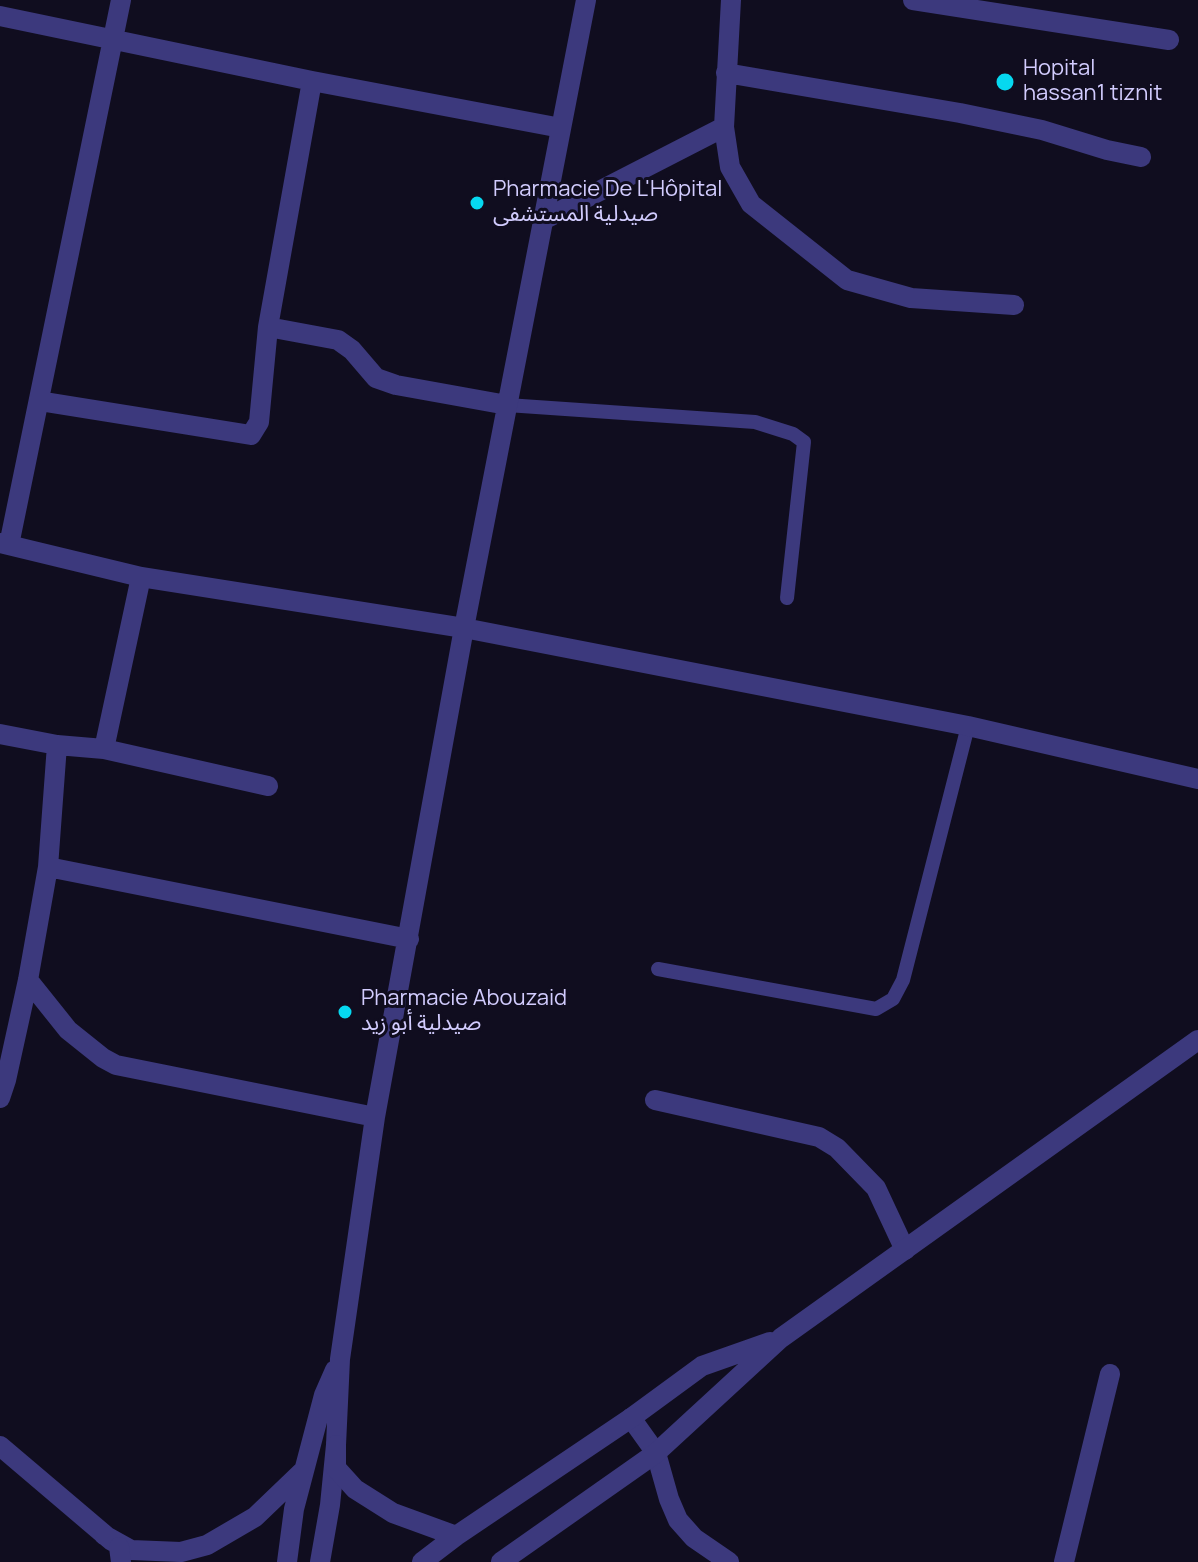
<!DOCTYPE html>
<meta charset="utf-8">
<style>
body{margin:0}
canvas{display:block;background:#100d1f}
</style>
<canvas width="1198" height="1562"></canvas>
<script>
const ctx = document.querySelector('canvas').getContext('2d');
ctx.lineJoin = 'round';
const shape = rows => new Path2D(rows.map(r => 'M' + r).join(''));
function strokePath(path, color, width, dash) { ctx.strokeStyle = color; ctx.lineWidth = width; ctx.lineCap = dash ? 'butt' : 'round'; ctx.setLineDash(dash || []); ctx.stroke(path); }
function drawText(font, color, halo, rows, align = 'center') {
  ctx.font = font + ' Manrope,"Noto Sans Arabic",sans-serif'; ctx.lineWidth = 6; ctx.setLineDash([]); ctx.textBaseline = 'middle'; ctx.strokeStyle = halo; ctx.fillStyle = color; for (const [text, x, y, turn = 0] of rows) {
    ctx.save(); ctx.translate(x, y); ctx.rotate((+turn || 0) * Math.PI / 180); ctx.textAlign = isNaN(turn) ? turn : align; if (halo) ctx.strokeText(text, 0, 0); ctx.fillText(text, 0, 0); ctx.restore();
  }
}
const service = shape([
 [507,405,755,422,793,434,804,442,787,598],
 [658,969,876,1009,893,999,903,980,968,726]
]);
const minor = shape([
 [731,0,724,127,730,167,751,204,847,280,911,298,1014,305],
 [913,0,1169,40],
 [0,16,312,81,561,128],
 [726,73,960,113,1042,130,1107,150,1141,157],
 [543,220,724,127],
 [268,327,338,340,352,350,376,378,396,385,507,405],
 [39,401,251,435,259,422,268,327,312,81],
 [0,543,141,577,464,628,968,726,1198,779],
 [9,545,121,0],
 [0,734,57,745,104,749,268,786],
 [104,749,141,577],
 [48,867,409,939],
 [28,980,68,1030,103,1058,116,1065,375,1117],
 [0,1098,6,1080,28,980,48,867,57,745],
 [655,1100,819,1137,837,1148,876,1188,905,1250],
 [631,1418,656,1453,669,1499,678,1520,694,1538,729,1562],
 [0,1446,112,1541],
 [104,1535,131,1550,181,1552,207,1545,255,1517,304,1470],
 [287,1562,294,1509,324,1395,335,1370],
 [320,1562,330,1505,336,1445,340,1359,375,1117,464,628,586,0],
 [1064,1562,1110,1374]
]);
const tertiary = shape([
 [336,1445,336,1468,355,1489,393,1513,456,1536],
 [119,1547,121,1562],
 [422,1562,456,1536,631,1418,702,1366,770,1342],
 [501,1562,656,1453,781,1338,1198,1040]
]);
const markers = [
 [1005,82,10,"#06d8f0"],
 [477,203,8,"#06d8f0"],
 [345,1012,8,"#06d8f0"]
];
const poiNames = [
 ["Hopital",1023,69],
 ["hassan1 tiznit",1023,94],
 ["Pharmacie De L'Hôpital",493,190],
 ["صيدلية المستشفى",493,215],
 ["Pharmacie Abouzaid",361,999],
 ["صيدلية أبو زيد",361,1024]
];
strokePath(service, '#3c397d', 14);
strokePath(minor, '#3c397d', 20);
strokePath(tertiary, '#3c397d', 20);
for (const [x, y, r, color] of markers) { const dot = new Path2D(); dot.arc(x, y, r, 0, 2 * Math.PI); ctx.fillStyle = color; ctx.fill(dot); strokePath(dot, '#100d1f', 3); }
drawText('22px', '#d2ccfe', '#100d1f', poiNames, 'left');
</script>
